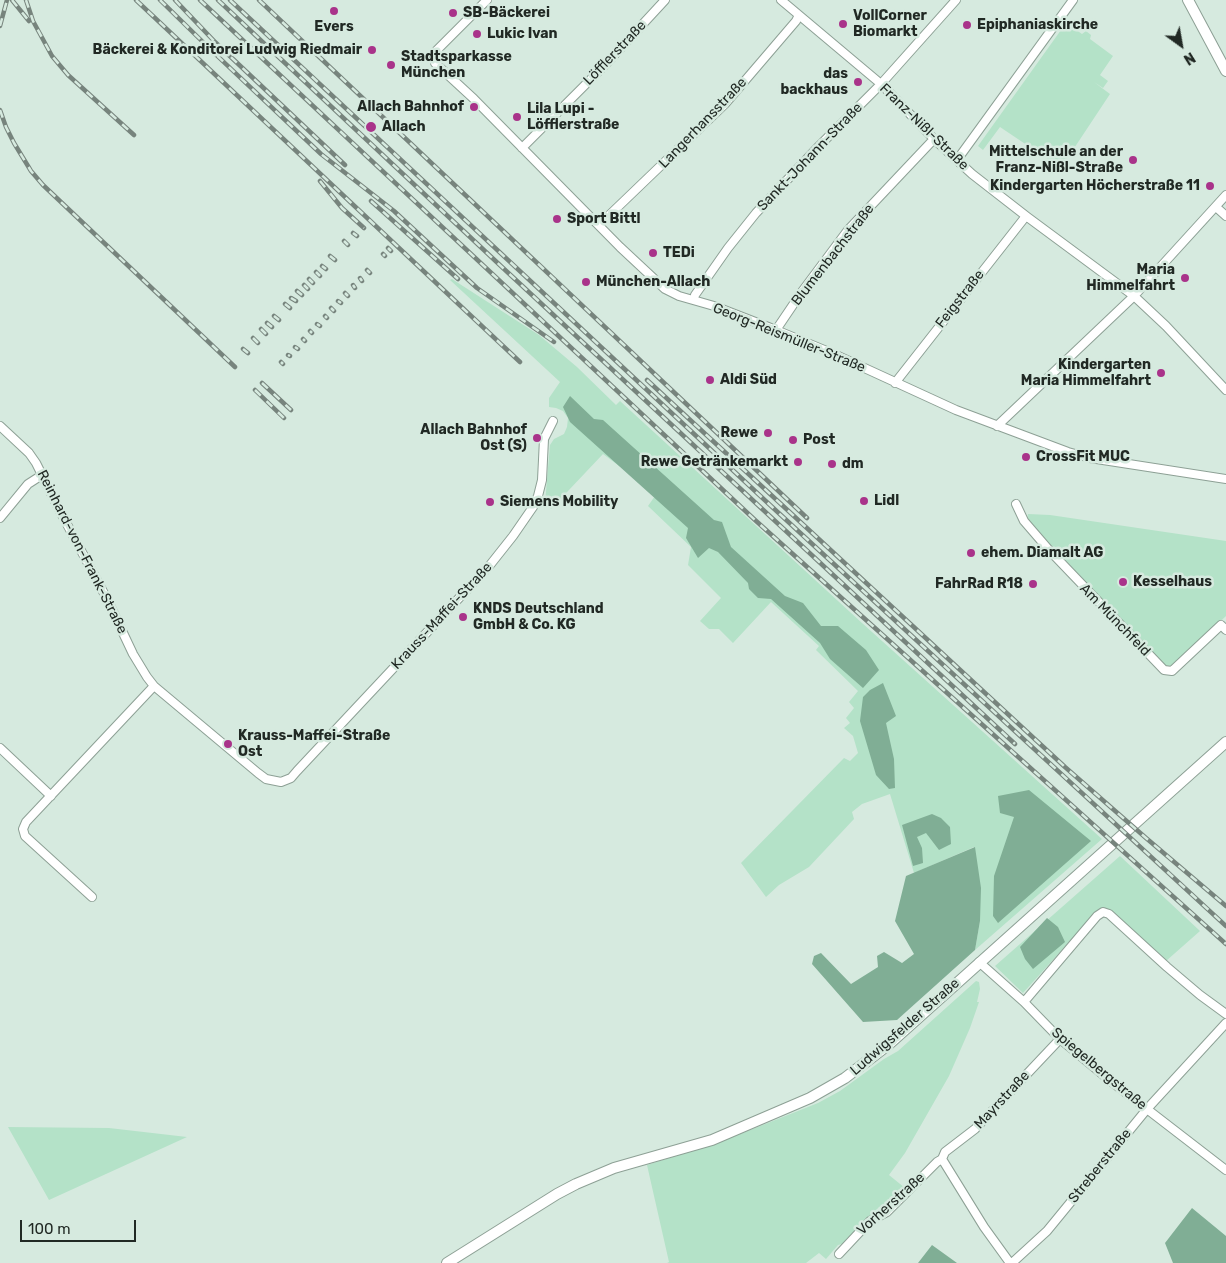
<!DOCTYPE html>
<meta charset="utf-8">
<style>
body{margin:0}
#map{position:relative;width:1226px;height:1263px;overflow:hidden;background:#d6eadf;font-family:Rubik,sans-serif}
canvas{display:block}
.north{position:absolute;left:1156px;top:20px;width:50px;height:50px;-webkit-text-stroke:4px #d6eadf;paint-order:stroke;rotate:148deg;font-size:14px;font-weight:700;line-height:20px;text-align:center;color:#212924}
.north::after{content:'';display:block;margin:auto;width:18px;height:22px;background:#212924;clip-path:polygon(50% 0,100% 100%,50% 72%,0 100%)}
.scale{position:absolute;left:20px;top:1220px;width:116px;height:22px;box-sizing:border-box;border:2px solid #212924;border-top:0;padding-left:6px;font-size:15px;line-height:18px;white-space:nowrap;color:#212924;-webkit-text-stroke:4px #d6eadf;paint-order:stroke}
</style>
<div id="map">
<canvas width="1226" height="1263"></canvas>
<div class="north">N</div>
<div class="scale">100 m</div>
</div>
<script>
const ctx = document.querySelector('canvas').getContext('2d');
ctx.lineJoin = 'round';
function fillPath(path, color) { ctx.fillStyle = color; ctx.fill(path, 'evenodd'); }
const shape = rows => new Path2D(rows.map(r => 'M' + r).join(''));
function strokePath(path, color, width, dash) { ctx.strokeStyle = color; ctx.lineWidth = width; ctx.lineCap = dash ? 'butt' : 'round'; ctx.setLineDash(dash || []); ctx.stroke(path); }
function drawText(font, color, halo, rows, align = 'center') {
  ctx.font = font + ' Rubik,sans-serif'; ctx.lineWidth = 5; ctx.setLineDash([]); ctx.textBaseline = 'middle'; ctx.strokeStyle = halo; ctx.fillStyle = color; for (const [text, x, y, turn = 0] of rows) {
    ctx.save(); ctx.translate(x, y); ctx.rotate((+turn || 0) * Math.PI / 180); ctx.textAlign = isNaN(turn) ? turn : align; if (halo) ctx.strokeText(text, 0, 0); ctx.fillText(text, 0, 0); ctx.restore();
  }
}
const green = shape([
 [1066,23,1082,34,1086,31,1091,35,1090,39,1113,56,1100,75,1108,81,1103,88,1094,82,1110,94,1061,168,1000,127,983,150,978,146],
 [452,279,539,335,577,367,616,405,620,401,862,623,1102,839,975,950,980,921,974,847,914,873,890,794,862,804,852,812,854,819,809,867,779,885,766,897,741,863,844,758,850,761,858,753,853,736,844,728,850,723,846,718,854,708,849,702,858,691,816,650,819,646,771,602,733,643,719,629,709,629,700,621,721,598,688,565,691,547,648,506,655,496,630,474,603,454,551,509,545,503,550,445,554,439,564,434,567,427,568,418,563,411,556,408,549,407,549,398,560,382,450,280],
 [1028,514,1050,515,1226,541,1226,616,1175,664,1171,666,1165,666,1032,525,1027,520],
 [1120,856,1200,931,1166,961,1108,910,1098,910,1023,993,995,966],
 [976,981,979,982,980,989,977,1002,979,1002,970,1028,949,1076,905,1153,889,1175,905,1188,888,1206,879,1207,845,1243,838,1245,826,1259,819,1253,806,1263,667,1263,669,1262,647,1165,720,1142,818,1103,840,1091,884,1059,898,1051],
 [8,1127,109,1128,187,1137,49,1200]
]);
const forest = shape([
 [570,396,594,419,603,420,714,520,722,522,731,547,785,596,803,603,821,626,838,626,866,650,879,670,863,688,830,659,820,643,771,599,758,598,749,589,748,583,718,552,709,548,698,558,686,538,688,528,570,422,563,407],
 [883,683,896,716,886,723,894,759,895,788,889,789,876,775,860,721,863,697,870,690],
 [1029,790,1091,841,998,923,993,916,994,876,1014,817,1000,813,998,796],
 [932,814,941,818,950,827,951,844,939,850,926,833,917,837,922,848,923,863,913,866,902,825],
 [975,847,981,888,980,921,975,950,897,1020,863,1022,812,964,814,956,821,953,851,984,878,967,877,956,884,952,902,963,914,954,895,921,906,876],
 [1047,918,1058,927,1065,942,1033,969,1025,959,1020,947],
 [1192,1208,1226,1236,1226,1263,1173,1263,1165,1243],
 [932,1245,957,1263,918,1263]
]);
const street = shape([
 [487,0,436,51,434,57,435,63,474,99,620,247,665,289,679,296,714,306,776,330,834,354,956,410,1068,452,1090,458,1226,479],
 [781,0,881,84,934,139,972,174,1026,216,1134,296,1166,326,1226,390],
 [522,148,604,66,665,0],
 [957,160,1073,0],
 [1216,207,1226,216],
 [599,225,725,104,796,21,799,15],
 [694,300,695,295,728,248,756,213,819,146,881,84,956,0],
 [776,330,801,293,848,230,934,139],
 [895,383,1026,216],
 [0,426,29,453,36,463,61,513,107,599,133,654,147,677,154,686,258,773,266,779,281,782,291,778,297,771,490,565,513,536,533,507,538,496,542,480,544,439,553,421],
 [997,426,1134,296,1226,195],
 [1016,504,1024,521,1049,550,1164,670,1172,671,1221,625,1226,630],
 [0,518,28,484,42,475],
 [0,748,51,796],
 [92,897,25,836,23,829,26,822,154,686],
 [979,962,1024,1002,1060,1039,1108,1079,1226,1170],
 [1024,1002,1097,916,1103,912,1109,914,1167,967,1200,995,1226,1014],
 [942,1159,945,1152,975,1129,1060,1039],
 [839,1254,870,1221,887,1212,937,1162,942,1159,984,1227,1010,1263],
 [1012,1263,1047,1231,1147,1109,1226,1023]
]);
const secondary = shape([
 [1188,0,1226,71],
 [447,1263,557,1194,576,1184,614,1168,712,1140,810,1098,845,1078,888,1045,1226,742]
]);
const rail = shape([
 [12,0,29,21],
 [26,0,33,21,52,56,68,75,134,135],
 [136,0,520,362],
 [160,0,210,49,321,154,394,211,477,288,554,342],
 [175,0,215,42,345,165],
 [200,0,755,520,1226,944],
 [218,0,503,268,1015,744],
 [230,0,770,505,1226,926],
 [259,0,807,518],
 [0,26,7,0],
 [0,110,6,127,14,143,31,171,43,185,235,367],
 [320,181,342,208,364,228],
 [371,201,458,279],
 [353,233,357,236],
 [344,241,348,245],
 [388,248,391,251],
 [383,254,385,256],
 [330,256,335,260],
 [322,266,326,269],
 [367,270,370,273],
 [316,272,320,276],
 [360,278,362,281],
 [309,279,313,283],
 [304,285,308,289],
 [353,285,355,288],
 [297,291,302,295],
 [345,293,348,296],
 [291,298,296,301],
 [338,301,341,303],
 [285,304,290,308],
 [331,308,334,311],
 [274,316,279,320],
 [325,316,327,318],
 [267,323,272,327],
 [317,324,320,326],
 [261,329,266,334],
 [310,331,312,333],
 [253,338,258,343],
 [303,339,305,341],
 [295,347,298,349],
 [243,349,248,353],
 [288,355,290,356],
 [281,362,283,364],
 [647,380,1065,767,1146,838,1226,906],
 [262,383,291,410],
 [255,390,284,418]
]);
const markers = [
 [334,11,5,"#a9338a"],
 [453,13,5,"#a9338a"],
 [843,24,5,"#a9338a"],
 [967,25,5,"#a9338a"],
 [477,34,5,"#a9338a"],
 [372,50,5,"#a9338a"],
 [391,65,5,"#a9338a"],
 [858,82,5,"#a9338a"],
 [474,107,5,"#a9338a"],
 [517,117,5,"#a9338a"],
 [371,127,6,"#a9338a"],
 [1133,160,5,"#a9338a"],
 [1210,186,5,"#a9338a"],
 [557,219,5,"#a9338a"],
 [653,253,5,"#a9338a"],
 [1185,278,5,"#a9338a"],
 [586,282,5,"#a9338a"],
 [1161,373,5,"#a9338a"],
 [710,380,5,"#a9338a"],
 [768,433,5,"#a9338a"],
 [537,438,5,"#a9338a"],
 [793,440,5,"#a9338a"],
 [1026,457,5,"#a9338a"],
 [798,462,5,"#a9338a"],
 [832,464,5,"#a9338a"],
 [864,501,5,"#a9338a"],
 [490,502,5,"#a9338a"],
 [971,553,5,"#a9338a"],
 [1123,582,5,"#a9338a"],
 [1033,584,5,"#a9338a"],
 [463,617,5,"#a9338a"],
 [228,744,5,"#a9338a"]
];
const poiNames = [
 ["SB-Bäckerei",463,13],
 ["VollCorner",853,16],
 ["Biomarkt",853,32],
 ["Epiphaniaskirche",977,25],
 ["Evers",334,27,"center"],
 ["Lukic Ivan",487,34],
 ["Bäckerei & Konditorei Ludwig Riedmair",362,50,"right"],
 ["Stadtsparkasse",401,57],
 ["München",401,73],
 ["das",848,74,"right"],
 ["backhaus",848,90,"right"],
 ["Allach Bahnhof",464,107,"right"],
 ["Lila Lupi -",527,109],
 ["Löfflerstraße",527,125],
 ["Allach",382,127],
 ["Mittelschule an der",1123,152,"right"],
 ["Franz-Nißl-Straße",1123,168,"right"],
 ["Kindergarten Höcherstraße 11",1200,186,"right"],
 ["Sport Bittl",567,219],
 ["TEDi",663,253],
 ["Maria",1175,270,"right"],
 ["Himmelfahrt",1175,286,"right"],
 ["München-Allach",596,282],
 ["Kindergarten",1151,365,"right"],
 ["Maria Himmelfahrt",1151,381,"right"],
 ["Aldi Süd",720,380],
 ["Allach Bahnhof",527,430,"right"],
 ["Ost (S)",527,446,"right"],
 ["Rewe",758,433,"right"],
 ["Post",803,440],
 ["CrossFit MUC",1036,457],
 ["Rewe Getränkemarkt",788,462,"right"],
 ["dm",842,464],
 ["Lidl",874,501],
 ["Siemens Mobility",500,502],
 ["ehem. Diamalt AG",981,553],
 ["Kesselhaus",1133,582],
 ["FahrRad R18",1023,584,"right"],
 ["KNDS Deutschland",473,609],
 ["GmbH & Co. KG",473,625],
 ["Krauss-Maffei-Straße",238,736],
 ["Ost",238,752]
];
const streetNames = [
 ["Löfflerstraße",615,53,-46],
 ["Langerhansstraße",703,123,-46],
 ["Franz-Nißl-Straße",924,127,44],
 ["Sankt-Johann-Straße",810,157,-46],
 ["Blumenbachstraße",833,255,-52],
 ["Feigstraße",960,299,-52],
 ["Georg-Reismüller-Straße",789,338,22],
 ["Reinhard-von-Frank-Straße",82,552,63],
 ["Krauss-Maffei-Straße",442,616,-47],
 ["Am Münchfeld",1115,620,46],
 ["Ludwigsfelder Straße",905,1027,-41],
 ["Spiegelbergstraße",1099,1069,40],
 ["Mayrstraße",1002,1100,-47],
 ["Streberstraße",1100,1166,-51],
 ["Vorherstraße",891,1204,-42]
];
fillPath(green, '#b4e2c8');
fillPath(forest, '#80ae95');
strokePath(street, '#8da095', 10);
strokePath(secondary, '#8da095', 12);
strokePath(street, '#fff', 8);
strokePath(secondary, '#fff', 10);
strokePath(rail, '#77847d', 4.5);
strokePath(rail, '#d6eadf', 2.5, [8]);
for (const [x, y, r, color] of markers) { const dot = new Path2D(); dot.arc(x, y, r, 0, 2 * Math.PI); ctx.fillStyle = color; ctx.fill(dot); strokePath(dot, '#d6eadf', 2); }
drawText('bold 14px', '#212924', '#d6eadf', poiNames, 'left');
drawText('14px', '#212924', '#d6eadf', streetNames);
</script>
